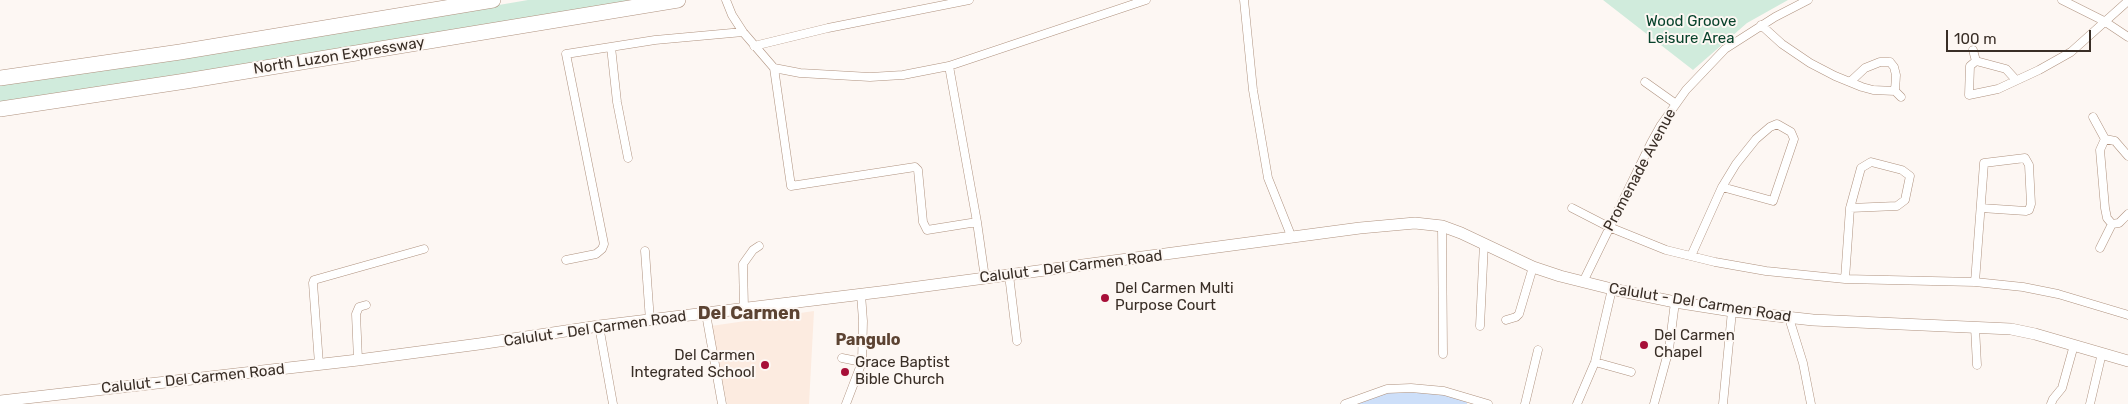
<!DOCTYPE html>
<style>
body{margin:0}
#map{position:relative;width:2128px;height:404px;overflow:hidden;background:#fdf7f3;font-family:Rubik,sans-serif}
canvas{display:block}
.scale{position:absolute;left:1946px;top:30px;width:145px;height:22px;box-sizing:border-box;border:2px solid #392e26;border-top:0;padding-left:6px;font-size:15px;line-height:18px;white-space:nowrap;color:#392e26;-webkit-text-stroke:4px #fdf7f3;paint-order:stroke}
</style>
<div id="map">
<canvas width="2128" height="404"></canvas>
<div class="scale">100 m</div>
</div>
<script>
const ctx = document.querySelector('canvas').getContext('2d');
ctx.lineJoin = 'round';
function fillPath(path, color) { ctx.fillStyle = color; ctx.fill(path, 'evenodd'); }
const shape = rows => new Path2D(rows.map(r => 'M' + r).join(''));
function strokePath(path, color, width, dash) { ctx.strokeStyle = color; ctx.lineWidth = width; ctx.lineCap = dash ? 'butt' : 'round'; ctx.setLineDash(dash || []); ctx.stroke(path); }
function drawText(font, color, halo, rows, align = 'center') {
  ctx.font = font + ' Rubik,sans-serif'; ctx.lineWidth = 4; ctx.setLineDash([]); ctx.textBaseline = 'middle'; ctx.strokeStyle = halo; ctx.fillStyle = color; for (const [text, x, y, turn = 0] of rows) {
    ctx.save(); ctx.translate(x, y); ctx.rotate((+turn || 0) * Math.PI / 180); ctx.textAlign = isNaN(turn) ? turn : align; if (halo) ctx.strokeText(text, 0, 0); ctx.fillText(text, 0, 0); ctx.restore();
  }
}
const education = shape([
 [814,311,809,404,727,404,711,326]
]);
const green = shape([
 [528,0,639,0,424,37,0,102,0,84,266,45],
 [1603,0,1788,0,1747,23,1693,70]
]);
const river = shape([
 [1368,404,1380,399,1398,397,1423,399,1458,404]
]);
const minor = shape([
 [726,0,732,15,743,32,774,68,800,73,870,77,903,75,949,66,1146,0],
 [1244,0,1253,90,1268,178,1292,238],
 [2062,0,2104,21,2128,37],
 [1761,25,1782,44,1810,63,1835,76,1862,87,1873,90,1895,91,1901,97],
 [754,46,828,28,969,0],
 [611,47,617,102,628,158],
 [1973,50,1976,61,1970,66,1969,95,1998,89,2039,70,2071,52,2128,1],
 [1976,61,2006,69,2016,80],
 [1890,62,1894,67,1896,75,1895,91],
 [949,66,977,222,985,278],
 [774,68,791,186,915,167,918,170,923,222,927,230,977,222],
 [1645,82,1676,104],
 [1850,82,1865,68,1880,62,1890,62],
 [2093,117,2105,139],
 [2105,139,2100,150,2105,208,2107,218,2112,224],
 [2105,139,2115,141,2128,156],
 [1572,208,1609,227,1666,250,1715,262,1766,271,1845,279,1975,282,2023,287,2058,294,2128,315],
 [1442,226,1443,354],
 [2100,248,2112,224,2119,223,2128,214],
 [645,251,650,321],
 [1691,256,1722,187,1736,164,1756,139,1770,127,1777,124,1791,132,1794,139,1773,201,1722,187],
 [566,260,596,254,602,249,604,244,566,54,655,40,743,32],
 [1009,275,1017,341],
 [1845,279,1850,208,1861,168,1871,162,1902,170,1910,176,1905,200,1897,206,1850,208],
 [1583,282,1651,143,1661,125,1686,90,1725,49,1775,17,1808,0],
 [1975,282,1984,163,2025,158,2029,165,2031,204,2029,210,2026,211,1981,208],
 [744,308,743,264,753,250,759,246],
 [706,314,722,404],
 [1789,318,1803,363,1811,404],
 [1506,320,1516,317,1519,314,1533,267],
 [599,326,613,404],
 [1480,326,1484,243],
 [1975,327,1977,365],
 [842,358,862,362],
 [358,360,356,314,359,307,366,305],
 [1595,362,1631,372],
 [319,364,313,283,314,280,424,249],
 [846,404,862,362,863,321,861,294],
 [1345,404,1387,389,1411,388,1444,391,1488,404],
 [1525,404,1538,350],
 [1577,404,1595,362,1612,289],
 [1654,404,1669,349,1675,302],
 [1723,404,1732,311],
 [2051,404,2053,399,2062,388,2074,345],
 [2090,404,2102,353]
]);
const secondary = shape([
 [0,401,358,360,479,344,599,326,888,291,1360,228,1415,223,1442,226,1461,233,1533,267,1560,276,1612,289,1675,302,1732,311,1813,320,2011,329,2035,334,2128,361]
]);
const motorway = shape([
 [0,78,180,52,493,0],
 [0,109,186,81,678,0]
]);
const markers = [
 [1105,298,5,"#a70f38"],
 [1644,345,5,"#a70f38"],
 [765,365,5,"#a70f38"],
 [845,372,5,"#a70f38"]
];
const parkNames = [
 ["Wood Groove",1691,22],
 ["Leisure Area",1691,39]
];
const streetNames = [
 ["North Luzon Expressway",339,56,-9],
 ["Promenade Avenue",1640,170,-62],
 ["Calulut - Del Carmen Road",1071,267,-7],
 ["Calulut - Del Carmen Road",1700,303,9],
 ["Calulut - Del Carmen Road",595,329,-8],
 ["Calulut - Del Carmen Road",193,379,-6]
];
const poiNames = [
 ["Del Carmen Multi",1115,289],
 ["Purpose Court",1115,306],
 ["Del Carmen",1654,336],
 ["Chapel",1654,353],
 ["Del Carmen",755,356,"right"],
 ["Integrated School",755,373,"right"],
 ["Grace Baptist",855,363],
 ["Bible Church",855,380]
];
const neighbourhoodNames = [
 ["Pangulo",868,340]
];
const quarterNames = [
 ["Del Carmen",749,314]
];
fillPath(education, '#fcebe0');
fillPath(green, '#d0ebdc');
strokePath(river, '#cddff9', 18);
strokePath(minor, '#af927f', 9);
strokePath(secondary, '#af927f', 12);
strokePath(motorway, '#af927f', 16);
strokePath(minor, '#fff', 8);
strokePath(secondary, '#fff', 11);
strokePath(motorway, '#fff', 15);
for (const [x, y, r, color] of markers) { const dot = new Path2D(); dot.arc(x, y, r, 0, 2 * Math.PI); ctx.fillStyle = color; ctx.fill(dot); strokePath(dot, '#fdf7f3', 2); }
drawText('15px', '#08432c', '#fdf7f3', parkNames);
drawText('15px', '#392e26', '#fdf7f3', streetNames);
drawText('15px', '#392e26', '#fdf7f3', poiNames, 'left');
drawText('bold 16px', '#5c4332', '#fdf7f3', neighbourhoodNames);
drawText('bold 18px', '#5c4332', '#fdf7f3', quarterNames);
</script>
